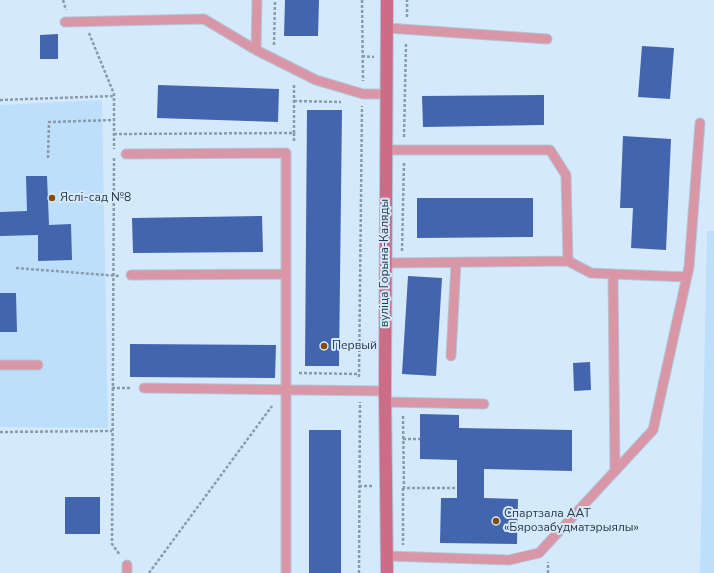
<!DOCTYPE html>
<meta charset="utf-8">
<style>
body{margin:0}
canvas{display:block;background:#d4eafc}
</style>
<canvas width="714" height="573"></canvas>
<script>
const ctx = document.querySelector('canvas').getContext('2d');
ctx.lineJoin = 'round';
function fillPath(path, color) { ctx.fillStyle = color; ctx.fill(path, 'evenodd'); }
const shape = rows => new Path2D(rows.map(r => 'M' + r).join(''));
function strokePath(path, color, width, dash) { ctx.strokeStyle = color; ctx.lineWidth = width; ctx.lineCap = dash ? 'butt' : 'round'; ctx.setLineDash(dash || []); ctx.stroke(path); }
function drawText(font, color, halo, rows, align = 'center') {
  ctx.font = font + ' "Nunito Sans",sans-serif'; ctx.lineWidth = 4; ctx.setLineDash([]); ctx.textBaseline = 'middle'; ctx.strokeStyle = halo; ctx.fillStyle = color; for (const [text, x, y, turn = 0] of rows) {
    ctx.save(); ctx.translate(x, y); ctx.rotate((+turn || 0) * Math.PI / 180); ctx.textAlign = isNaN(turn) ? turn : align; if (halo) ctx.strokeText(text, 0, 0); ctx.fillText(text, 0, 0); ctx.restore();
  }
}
const built = shape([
 [102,100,108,428,0,427,0,105],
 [707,231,714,231,714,573,700,573]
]);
const building = shape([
 [285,0,319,0,318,36,284,36],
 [58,34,58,59,40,59,40,35],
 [642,46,674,48,670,99,638,97],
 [158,85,279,89,278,122,157,118],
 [544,95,544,125,423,127,422,96],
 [307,110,342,110,339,366,305,366],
 [623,136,671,139,666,250,631,248,633,208,620,208],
 [26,176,47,176,49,225,71,224,72,260,38,261,38,235,0,236,0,212,27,211],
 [417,198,533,198,533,237,417,238],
 [262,216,263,252,133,253,132,218],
 [408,276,442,278,436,376,402,374],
 [0,293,16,293,17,332,0,332],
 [130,344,276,345,275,378,130,377],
 [590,362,591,390,574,391,573,363],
 [420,414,459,415,459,428,572,430,572,471,484,469,484,498,518,499,517,544,440,543,441,498,457,498,457,460,420,459],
 [309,430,341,430,341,573,309,573],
 [65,497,100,497,100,534,65,534]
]);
const path = shape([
 [63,0,66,10],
 [362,0,363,81],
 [407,17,407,0],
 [89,33,114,94,114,149],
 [274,45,275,0],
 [362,56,374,57],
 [0,100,114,96],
 [294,101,341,102],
 [294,133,294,143],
 [114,134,294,133,294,84],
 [404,137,406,42],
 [48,158,49,122,114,120],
 [114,158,112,544,120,555],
 [402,251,404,162],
 [16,268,119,276],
 [340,347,359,347],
 [299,373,359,374],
 [359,377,362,106],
 [112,388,132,388],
 [403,416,404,488,457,488],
 [0,432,112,431],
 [403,439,420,439],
 [359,486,372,486],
 [403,488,403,545],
 [149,573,272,406],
 [359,573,360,402],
 [548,573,548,562]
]);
const lane = shape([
 [65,22,204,19,256,50,316,80,363,94,387,94],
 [387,28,547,39],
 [256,50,257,0],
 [386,150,550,150,566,175,568,261,591,273,613,274,615,471],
 [126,154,286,153,286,573],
 [385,263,568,261],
 [613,274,687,277],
 [131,275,286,274],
 [451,356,456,263],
 [0,365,38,365],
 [144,388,385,391],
 [385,402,484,404],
 [387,556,509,560,539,553,653,430,689,267,700,123],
 [127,565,127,573]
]);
const secondary = shape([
 [387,573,385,391,387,0]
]);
const markers = [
 [52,198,4,"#854c00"],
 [324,346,4,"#854c00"],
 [496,521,4,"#854c00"]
];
const poiNames = [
 ["Яслі-сад №8",60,198],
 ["Первый",332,346],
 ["Спартзала ААТ",504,514],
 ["«Бярозабудматэрыялы»",504,528]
];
const streetNames = [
 ["вуліца Горына-Каляды",385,263,-90]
];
fillPath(built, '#bddffb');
fillPath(building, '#4265ad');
strokePath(lane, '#b2c6d7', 11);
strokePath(secondary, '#b2c6d7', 14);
strokePath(path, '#899baa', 2.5, [3, 2]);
strokePath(lane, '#d896a6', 9);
strokePath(secondary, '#cc6c87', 12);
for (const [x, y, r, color] of markers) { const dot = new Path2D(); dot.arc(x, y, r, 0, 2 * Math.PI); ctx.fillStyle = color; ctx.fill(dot); strokePath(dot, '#d4eafc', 1.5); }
drawText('12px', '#2a3843', '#d4eafc', poiNames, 'left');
drawText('12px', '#2a3843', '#d4eafc', streetNames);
</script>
